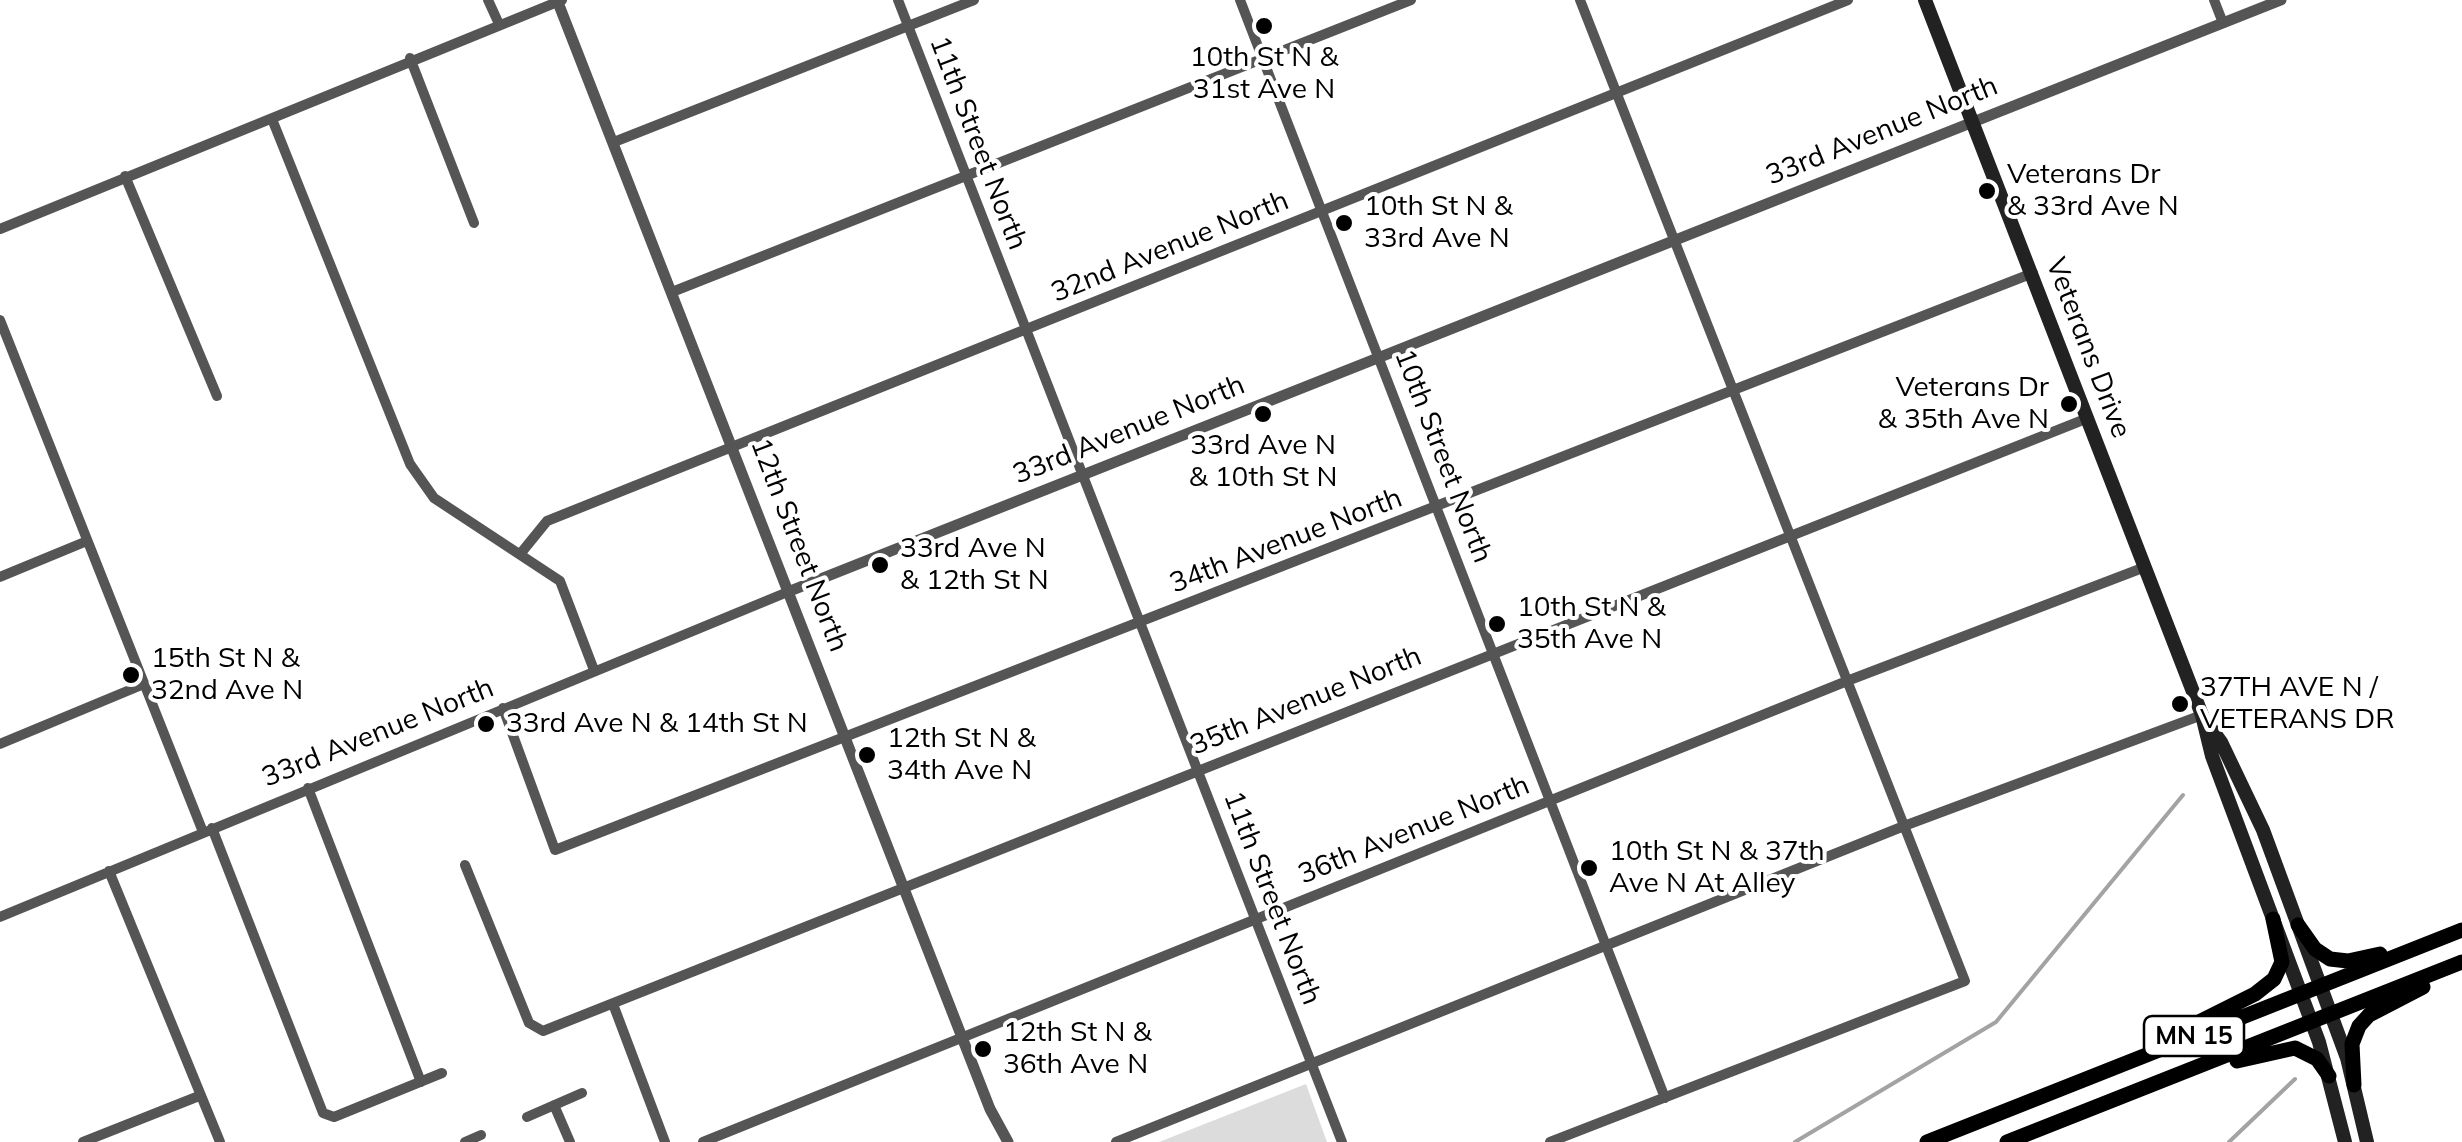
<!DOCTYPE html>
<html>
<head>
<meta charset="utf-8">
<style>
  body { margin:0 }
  canvas { display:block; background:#fff }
</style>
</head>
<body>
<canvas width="2462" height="1142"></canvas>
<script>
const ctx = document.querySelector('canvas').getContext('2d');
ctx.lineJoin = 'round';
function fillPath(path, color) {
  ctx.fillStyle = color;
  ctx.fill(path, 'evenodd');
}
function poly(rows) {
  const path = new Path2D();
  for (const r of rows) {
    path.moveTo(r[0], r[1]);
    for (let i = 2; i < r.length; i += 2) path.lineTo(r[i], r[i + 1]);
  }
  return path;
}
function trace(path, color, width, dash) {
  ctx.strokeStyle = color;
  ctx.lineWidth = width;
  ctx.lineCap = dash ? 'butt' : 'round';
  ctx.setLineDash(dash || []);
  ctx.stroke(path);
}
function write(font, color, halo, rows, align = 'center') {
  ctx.font = font + ' Mulish,sans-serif';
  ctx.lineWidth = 8;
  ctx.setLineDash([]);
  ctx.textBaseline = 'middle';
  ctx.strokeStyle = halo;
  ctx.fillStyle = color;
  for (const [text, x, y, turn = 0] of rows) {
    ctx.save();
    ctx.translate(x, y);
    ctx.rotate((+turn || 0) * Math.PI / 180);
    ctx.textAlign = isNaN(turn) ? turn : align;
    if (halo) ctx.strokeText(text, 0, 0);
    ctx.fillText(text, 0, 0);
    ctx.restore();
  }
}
fillPath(poly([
  [1306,1084,1327,1142,1159,1142]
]), '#dcdcdc');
trace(poly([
  [1795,1142,1996,1022,2183,795],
  [2229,1142,2295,1079]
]), '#a3a3a3', 4);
trace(poly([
  [488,0,499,24],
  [898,0,1342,1142],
  [1240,0,1665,1098],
  [2214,0,2223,23],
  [410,58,474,223],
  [272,119,410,464,434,498,560,581,594,670],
  [614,142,974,0],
  [125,176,217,396],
  [0,229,562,0],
  [672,292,1411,0],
  [0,320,203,832],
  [521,553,547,521,1848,0],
  [0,577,87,541],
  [503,708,555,850,2033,273],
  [0,744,144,684],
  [308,788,421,1082],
  [212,828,323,1113,334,1117,442,1073],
  [465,865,529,1023,543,1031,2088,418],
  [109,871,220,1142],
  [0,917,790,591],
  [613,1004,665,1142],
  [554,1105,570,1142],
  [527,1117,582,1093],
  [83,1142,199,1096],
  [465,1142,481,1135],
  [703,1142,1847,681,2145,567],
  [1116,1142,1904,826,2202,715],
  [1550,1142,1965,981,1580,0]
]), '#555', 10);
trace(poly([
  [557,0,990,1109,1008,1142],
  [790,591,2281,0]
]), '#555', 11);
trace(poly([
  [1925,0,2202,715,2212,756,2319,1042,2345,1142],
  [2205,720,2221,742,2263,830,2347,1058,2367,1142]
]), '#222', 14);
trace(poly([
  [2298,925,2315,949,2330,959,2348,961,2380,954],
  [2171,1036,2255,994,2274,979,2282,962,2273,919],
  [2237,1061,2295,1048,2317,1059,2329,1076],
  [2354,1085,2352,1044,2359,1026,2369,1015,2423,987],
  [1927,1142,2462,930],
  [2007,1142,2462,962]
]), '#000', 15);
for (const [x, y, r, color] of [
  [1264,26,10,"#000"],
  [1987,191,10,"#000"],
  [1344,223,10,"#000"],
  [2069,404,10,"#000"],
  [1263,414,10,"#000"],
  [880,565,10,"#000"],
  [1497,624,10,"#000"],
  [131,675,10,"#000"],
  [2180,704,10,"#000"],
  [486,724,10,"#000"],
  [867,755,10,"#000"],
  [1589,868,10,"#000"],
  [983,1049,10,"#000"]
]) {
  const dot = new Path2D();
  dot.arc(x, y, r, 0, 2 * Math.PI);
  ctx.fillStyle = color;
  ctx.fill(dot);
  trace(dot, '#fff', 4);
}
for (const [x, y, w] of [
  [2194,1036,100]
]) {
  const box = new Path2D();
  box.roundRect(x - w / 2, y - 20, w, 40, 8);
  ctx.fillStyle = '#fff';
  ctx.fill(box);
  trace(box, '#000', 2.5);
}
write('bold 25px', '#000', null, [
  ["MN 15",2194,1036]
]);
write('28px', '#000', '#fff', [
  ["10th St N &",1264,58,"center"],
  ["31st Ave N",1264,90,"center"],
  ["Veterans Dr",2007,175],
  ["& 33rd Ave N",2007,207],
  ["10th St N &",1364,207],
  ["33rd Ave N",1364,239],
  ["Veterans Dr",2049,388,"right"],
  ["& 35th Ave N",2049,420,"right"],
  ["33rd Ave N",1263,446,"center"],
  ["& 10th St N",1263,478,"center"],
  ["33rd Ave N",900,549],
  ["& 12th St N",900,581],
  ["10th St N &",1517,608],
  ["35th Ave N",1517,640],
  ["15th St N &",151,659],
  ["32nd Ave N",151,691],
  ["37TH AVE N /",2200,688],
  ["VETERANS DR",2200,720],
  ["33rd Ave N & 14th St N",506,724],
  ["12th St N &",887,739],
  ["34th Ave N",887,771],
  ["10th St N & 37th",1609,852],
  ["Ave N At Alley",1609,884],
  ["12th St N &",1003,1033],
  ["36th Ave N",1003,1065]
], 'left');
write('28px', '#000', '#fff', [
  ["33rd Avenue North",1882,131,-22],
  ["11th Street North",978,143,69],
  ["32nd Avenue North",1170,247,-22],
  ["Veterans Drive",2088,348,69],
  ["33rd Avenue North",1129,430,-22],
  ["10th Street North",1443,456,69],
  ["34th Avenue North",1286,541,-21],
  ["12th Street North",799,545,69],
  ["35th Avenue North",1306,701,-22],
  ["33rd Avenue North",378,733,-22],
  ["36th Avenue North",1414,830,-22],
  ["11th Street North",1272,898,69]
]);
</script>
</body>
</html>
